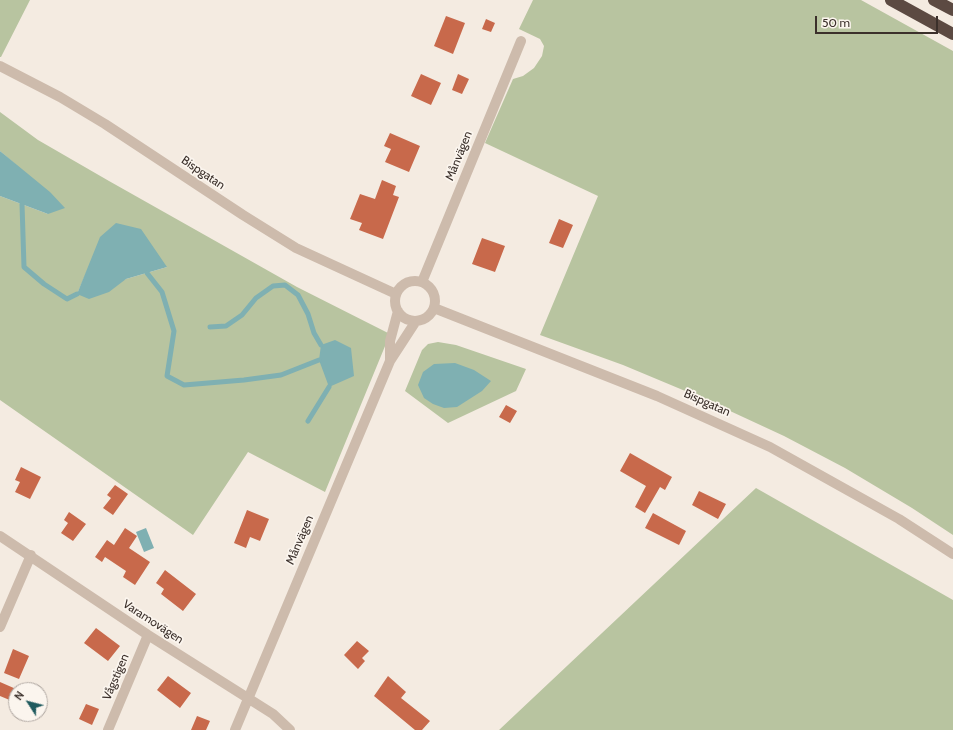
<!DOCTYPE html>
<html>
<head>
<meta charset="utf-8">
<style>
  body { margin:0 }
  #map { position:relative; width:953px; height:730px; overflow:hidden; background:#f4ebe1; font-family:Cabin,sans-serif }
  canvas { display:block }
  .north { position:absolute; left:8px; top:682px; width:40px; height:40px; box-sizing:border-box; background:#fbf5ee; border:1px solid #aea6a0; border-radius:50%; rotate:306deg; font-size:11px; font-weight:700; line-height:16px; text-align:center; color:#3b302b }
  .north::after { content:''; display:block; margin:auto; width:14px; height:18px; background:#1f5a5e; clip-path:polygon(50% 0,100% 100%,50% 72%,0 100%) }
  .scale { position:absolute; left:815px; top:16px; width:123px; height:18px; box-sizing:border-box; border:2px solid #3b302b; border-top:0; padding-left:5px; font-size:12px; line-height:14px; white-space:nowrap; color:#3b302b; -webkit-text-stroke:3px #fbf5ee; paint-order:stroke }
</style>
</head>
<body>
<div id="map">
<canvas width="953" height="730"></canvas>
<div class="north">N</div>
<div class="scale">50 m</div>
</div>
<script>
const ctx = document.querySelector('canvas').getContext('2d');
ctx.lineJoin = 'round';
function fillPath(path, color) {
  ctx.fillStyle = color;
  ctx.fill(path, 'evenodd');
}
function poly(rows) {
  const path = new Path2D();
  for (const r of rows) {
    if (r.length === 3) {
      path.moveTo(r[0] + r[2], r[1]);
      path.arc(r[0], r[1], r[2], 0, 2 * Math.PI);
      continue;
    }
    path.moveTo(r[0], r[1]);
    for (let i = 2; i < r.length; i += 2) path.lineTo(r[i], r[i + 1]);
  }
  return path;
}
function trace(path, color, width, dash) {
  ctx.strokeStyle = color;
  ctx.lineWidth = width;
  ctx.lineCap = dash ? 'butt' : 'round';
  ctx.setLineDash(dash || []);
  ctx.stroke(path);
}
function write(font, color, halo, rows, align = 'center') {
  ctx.font = font + ' Cabin,sans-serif';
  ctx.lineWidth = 3.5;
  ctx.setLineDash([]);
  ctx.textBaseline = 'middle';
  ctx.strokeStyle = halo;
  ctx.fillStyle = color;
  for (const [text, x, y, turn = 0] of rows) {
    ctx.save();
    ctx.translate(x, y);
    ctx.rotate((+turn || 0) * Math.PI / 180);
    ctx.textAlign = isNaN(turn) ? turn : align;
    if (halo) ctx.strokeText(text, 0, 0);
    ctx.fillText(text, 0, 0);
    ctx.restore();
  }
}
fillPath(poly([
  [0,0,30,0,1,57,0,57],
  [533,0,861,0,953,51,953,535,912,508,845,468,784,436,702,398,623,365,540,335,598,196,485,143,513,79,523,76,534,68,542,56,544,46,540,39,519,29],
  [0,112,38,140,109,181,297,287,390,334,325,492,248,452,193,535,0,400,0,196,48,214,15,164,0,151],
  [167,267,126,279,77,294,87,271],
  [438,342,456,345,526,369,516,391,448,423,405,391,422,350,428,344],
  [756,488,953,600,953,730,499,730]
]), '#b8c4a0');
fillPath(poly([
  [0,151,50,192,65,208,48,214,0,196],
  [116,223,141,229,167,267,126,279,109,292,89,299,77,294,100,237],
  [335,340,351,348,354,376,329,387,319,360,321,345],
  [455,363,474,370,491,381,482,391,457,407,444,408,433,404,424,398,418,385,423,372,434,364],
  [146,528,154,548,144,552,136,532]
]), '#7fb0b2');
trace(poly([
  [22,204,24,267,44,284,67,299,77,294],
  [147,273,162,292,174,331,167,376,184,385,244,380,281,375,319,360],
  [210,327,226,326,242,315,256,298,273,286,285,285,298,295,308,314,314,333,321,345],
  [308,421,329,387]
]), '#7fb0b2', 5);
fillPath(poly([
  [446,16,465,23,453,54,434,46],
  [486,19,495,23,491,32,482,29],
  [421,74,441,83,431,105,411,96],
  [458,74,469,79,462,94,452,90],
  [390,133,420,146,409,172,385,162,391,149,384,146],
  [382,180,396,186,393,195,399,197,383,239,359,230,362,223,350,219,360,194,375,199],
  [559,219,573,225,563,248,549,243],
  [482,238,505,246,495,272,472,264],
  [506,405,517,411,510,423,499,417],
  [630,453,672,477,665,490,660,487,645,513,635,507,646,486,620,471],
  [21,467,41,477,30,499,15,492,20,482,15,480],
  [115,485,128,494,113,515,103,508,111,498,107,495],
  [699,491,726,504,718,519,692,505],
  [247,510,269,519,260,541,250,537,246,548,234,543],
  [69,512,86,524,73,541,61,533,68,523,64,520],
  [653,513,686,531,679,545,645,528],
  [125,528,137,536,129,548,150,562,135,585,123,577,126,571,105,557,102,562,95,557,107,540,114,545],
  [165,570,196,594,183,611,161,594,164,589,156,583],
  [96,628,120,646,108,661,84,643],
  [357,641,369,651,362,658,365,661,358,669,344,655],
  [13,649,29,656,19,679,4,673],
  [168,676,191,693,180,708,157,690],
  [388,676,406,692,401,698,430,721,422,730,415,730,374,696],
  [0,682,16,689,12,701,0,696],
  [86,704,99,709,92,725,79,719],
  [197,716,210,721,206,730,191,730]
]), '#c8694b');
trace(poly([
  [0,66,60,97,105,124,243,215,296,248,396,294],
  [415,301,20],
  [422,282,521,41],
  [434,308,657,396,770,447,899,519,953,554],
  [390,361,390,341,398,311],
  [0,536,148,635,273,714,290,730],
  [0,627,31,555],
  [108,730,148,635],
  [235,730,390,361,416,321]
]), '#cdbbac', 10);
trace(poly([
  [891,0,953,34],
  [934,0,953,10]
]), '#5c4a42', 12);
write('12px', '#3b302b', '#fbf5ee', [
  ["Månvägen",459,156,-68],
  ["Bispgatan",203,173,34],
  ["Bispgatan",707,403,24],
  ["Månvägen",300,540,-67],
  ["Varamovägen",153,622,33],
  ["Vågstigen",116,677,-67]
]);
</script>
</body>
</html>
